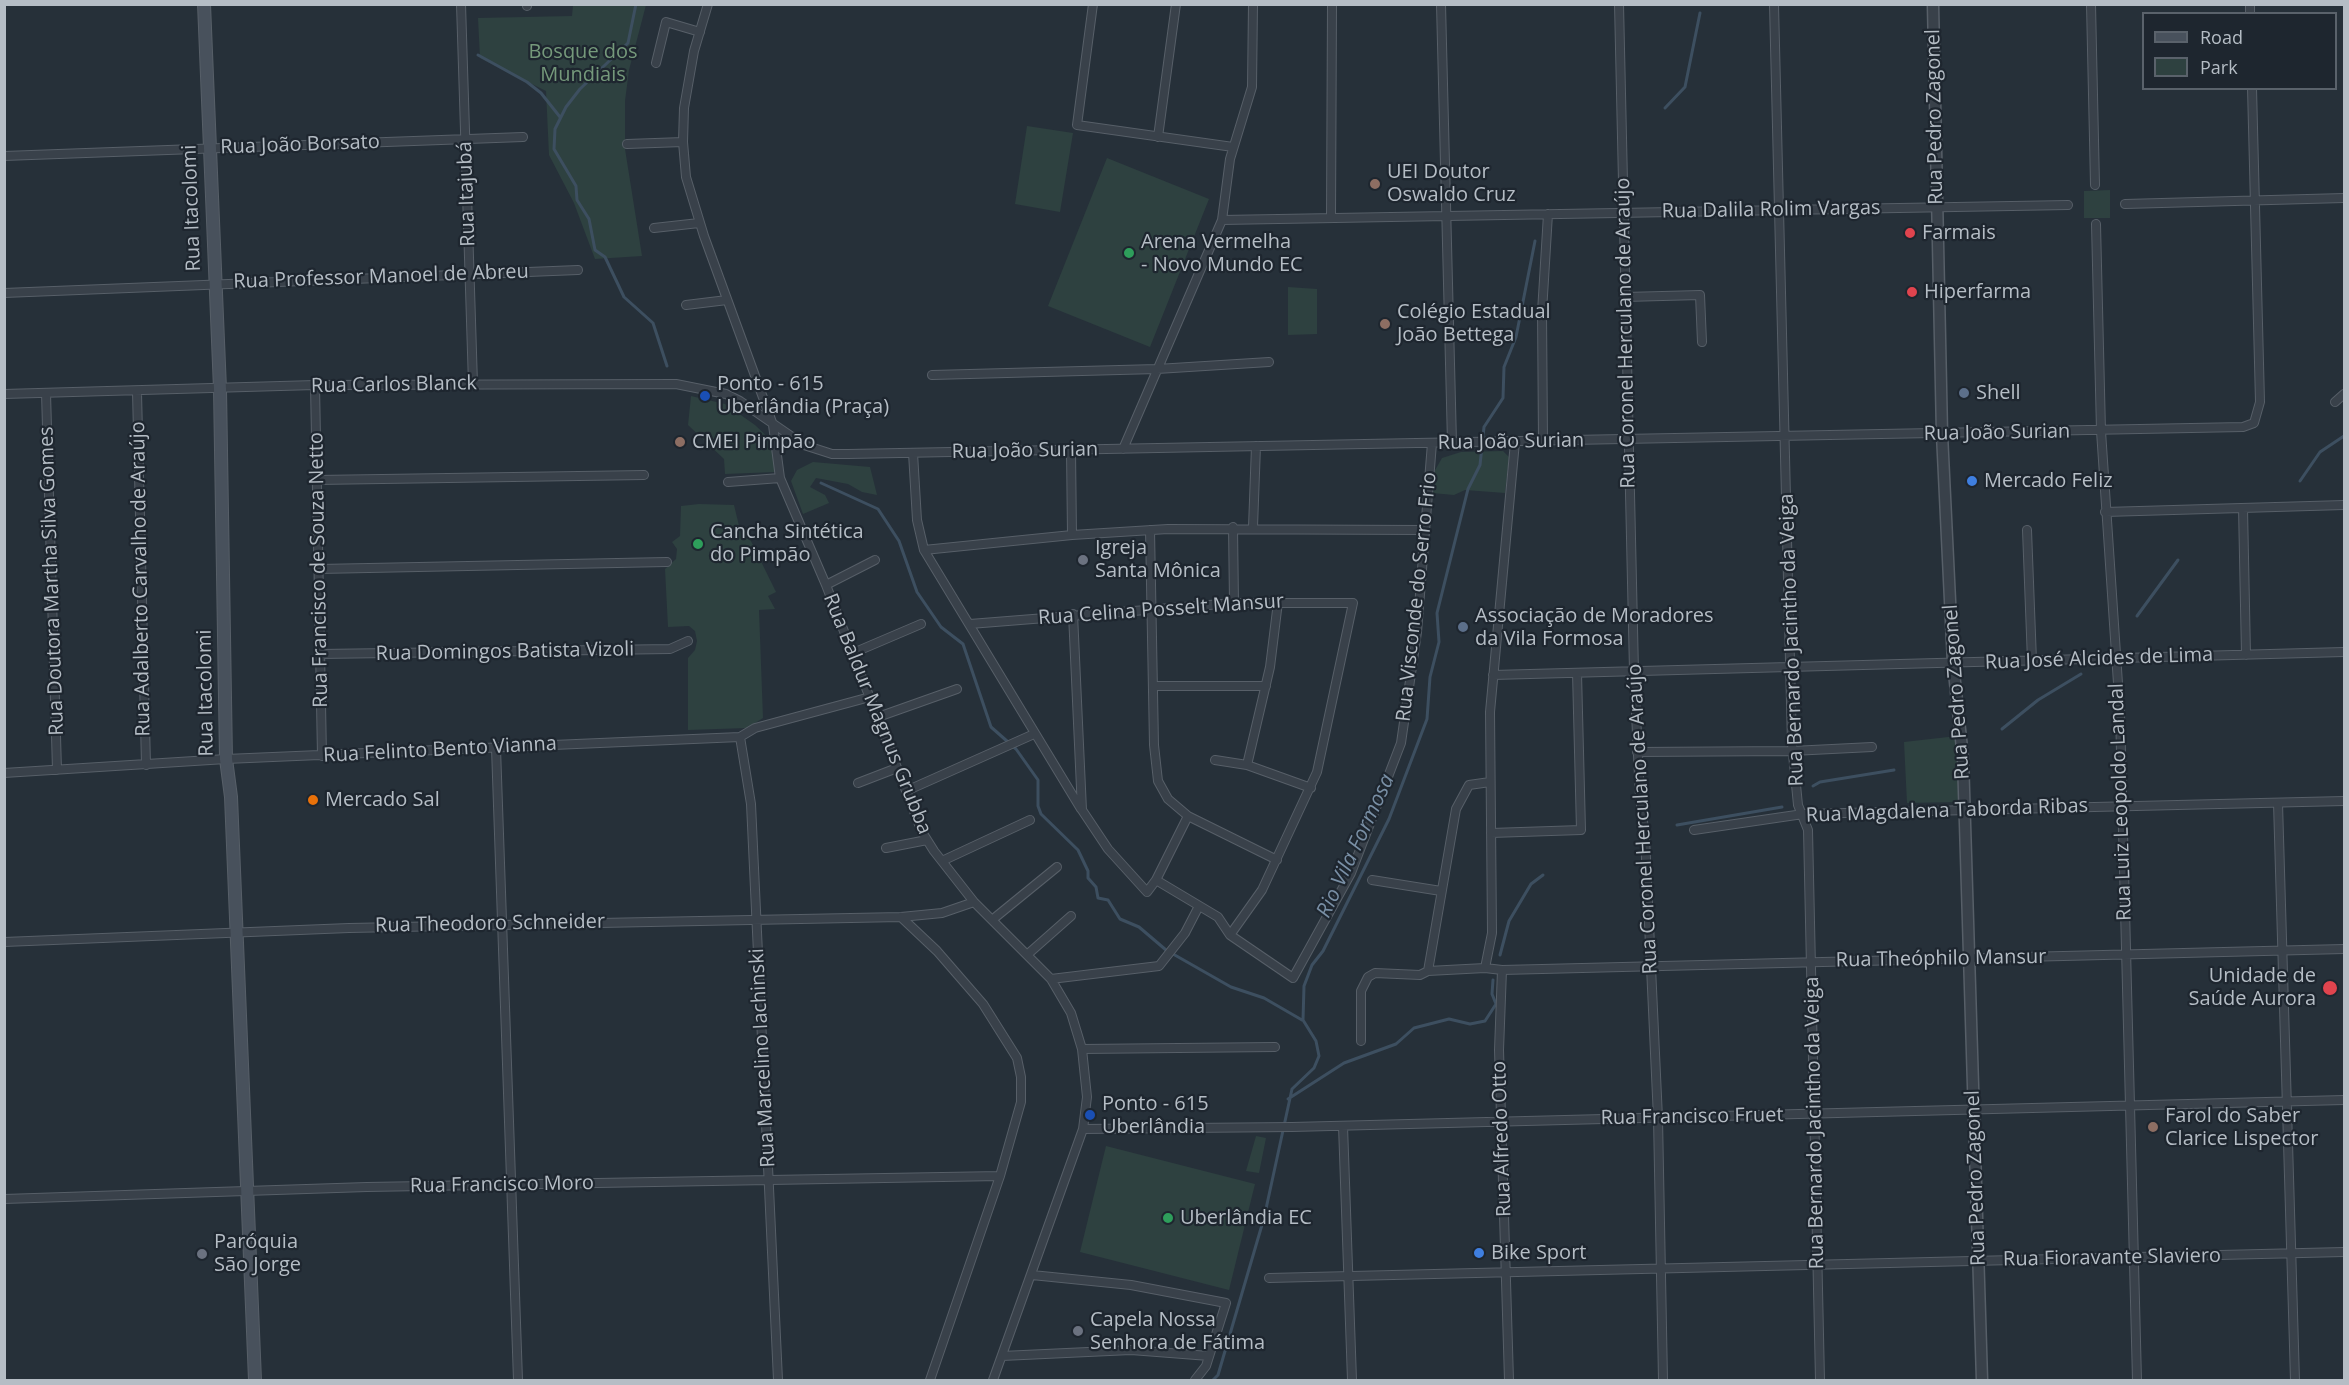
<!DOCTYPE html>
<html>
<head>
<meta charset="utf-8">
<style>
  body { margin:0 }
  #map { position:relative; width:2349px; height:1385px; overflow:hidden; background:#263039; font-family:"Open Sans",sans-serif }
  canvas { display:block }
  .frame { position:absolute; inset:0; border:6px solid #b5bdc5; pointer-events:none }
  .legend { position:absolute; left:2142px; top:12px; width:195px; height:78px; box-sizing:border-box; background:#1e262f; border:2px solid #5a626b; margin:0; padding:8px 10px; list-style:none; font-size:18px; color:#b5bdc5 }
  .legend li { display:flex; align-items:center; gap:12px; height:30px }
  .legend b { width:30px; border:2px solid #5a626b }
</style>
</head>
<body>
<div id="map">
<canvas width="2349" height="1385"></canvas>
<div class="frame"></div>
<ul class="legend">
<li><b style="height:8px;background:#48515c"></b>Road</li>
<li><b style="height:16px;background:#2e4140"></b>Park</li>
</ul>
</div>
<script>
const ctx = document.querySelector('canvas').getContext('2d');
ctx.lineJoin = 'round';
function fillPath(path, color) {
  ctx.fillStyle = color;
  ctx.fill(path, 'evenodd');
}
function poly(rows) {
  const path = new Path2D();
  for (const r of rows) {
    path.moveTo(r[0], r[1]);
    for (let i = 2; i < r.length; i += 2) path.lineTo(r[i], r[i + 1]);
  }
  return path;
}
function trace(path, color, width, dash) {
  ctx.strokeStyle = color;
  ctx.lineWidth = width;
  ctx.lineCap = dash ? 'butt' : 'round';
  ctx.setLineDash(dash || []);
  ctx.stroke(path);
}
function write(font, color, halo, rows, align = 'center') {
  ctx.font = font + ' "Open Sans",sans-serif';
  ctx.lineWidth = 4.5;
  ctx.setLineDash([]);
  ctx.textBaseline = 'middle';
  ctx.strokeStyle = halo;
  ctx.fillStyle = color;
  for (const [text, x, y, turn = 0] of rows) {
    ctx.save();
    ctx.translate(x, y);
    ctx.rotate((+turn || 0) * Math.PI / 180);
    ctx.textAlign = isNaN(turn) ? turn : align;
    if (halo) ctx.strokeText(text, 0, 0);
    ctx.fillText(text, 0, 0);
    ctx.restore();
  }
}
fillPath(poly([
  [573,5,646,5,629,70,625,101,625,149,642,256,595,259,574,203,549,155,546,91,480,58,478,18,572,16],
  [1027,126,1073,133,1060,212,1015,204],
  [1107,158,1209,199,1150,347,1048,306],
  [2110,190,2110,218,2084,218,2084,191],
  [1288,287,1317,289,1317,334,1288,335],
  [691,396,725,404,755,425,773,442,776,472,725,474,724,459,688,425],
  [1503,451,1509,457,1505,493,1465,490,1454,495,1432,493,1434,472,1442,458,1461,452],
  [813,462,870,467,877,495,862,492,848,484,816,478,810,487,825,495,829,503,803,514,791,481,797,470],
  [699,504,734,505,741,534,747,533,776,592,768,596,775,609,759,610,763,718,747,728,688,730,688,658,695,650,697,641,695,631,689,626,668,627,665,569,676,559,677,549,672,542,680,536,681,506],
  [1957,736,1959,802,1907,803,1904,742],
  [1256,1136,1266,1138,1259,1173,1246,1171],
  [1106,1146,1255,1184,1229,1290,1080,1252]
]), '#2e4140');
trace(poly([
  [636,4,628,43,580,89,566,107,555,129,554,149,576,186,577,200,589,219,595,250,605,257,624,297,653,323,667,366],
  [478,55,527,82,541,93,560,117],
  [1665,108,1685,87,1700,13],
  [2300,481,2320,452,2344,436],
  [821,483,878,509,899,541,917,592,941,627,963,644,991,727,1016,749,1038,780,1038,806,1041,814,1078,850,1088,871,1088,878,1096,887,1098,898,1108,900,1120,919,1139,927,1166,950,1231,987,1264,998,1302,1020],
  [2137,616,2178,560],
  [2002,729,2038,700,2081,674],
  [1813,786,1820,782,1894,770],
  [1677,825,1782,807],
  [1500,955,1509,921,1531,884,1543,875],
  [1288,1099,1344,1063,1396,1044,1414,1028,1449,1019,1470,1024,1485,1021,1496,1004,1492,994,1493,980],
  [1213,1380,1218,1375,1264,1218,1292,1089,1314,1068,1319,1056,1316,1041,1303,1020,1304,986,1312,965,1323,951,1389,819,1427,719,1430,677,1439,642,1437,613,1468,489,1480,465,1484,427,1503,398,1504,367,1516,337,1535,241]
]), '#3d4f60', 3);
const minor = poly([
  [461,4,473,384],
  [527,4,527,6],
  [708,4,694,51,684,108,683,142,686,177,704,236,773,425,780,478,826,585,922,832,934,851,974,902,1051,979,1071,1013,1082,1049,1087,1097,1083,1129,993,1380],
  [1093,4,1077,125,1233,147],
  [1441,4,1452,443],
  [1619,4,1634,671,1640,797,1645,837,1658,1118,1663,1380],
  [1774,4,1792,744,1798,805,1808,830,1820,1380],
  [2091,4,2095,185],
  [2250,4,2250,14],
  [656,63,666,22,700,32],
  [1158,137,1176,4],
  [627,144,683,142],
  [4,156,523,137],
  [2125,204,2344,198],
  [1331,218,1332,4],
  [1222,220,2068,205],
  [2096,224,2101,431,2120,713,2137,1380],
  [654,228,699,223],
  [4,293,578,270],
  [1625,297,1700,295,1702,342],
  [686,305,727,300],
  [932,375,1157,369,1269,362],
  [315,385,322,756],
  [137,392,146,765],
  [46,393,57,770],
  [4,394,315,385,676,384,726,394,740,401,804,445,832,454,848,454,2243,427,2254,423,2260,402,2252,88],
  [2335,402,2344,394],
  [1543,441,1542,312,1548,214],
  [1123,449,1222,220,1230,159,1252,87,1253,4],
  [1071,450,1072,535],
  [913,453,917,520,924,550,1081,809],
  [317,480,644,475],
  [728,482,780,478],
  [2243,508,2246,655],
  [2105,512,2344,505],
  [1233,527,1234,603],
  [1253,527,1256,446],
  [1150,530,1154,745,1158,781,1168,799,1188,816,1277,860],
  [2027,530,2032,661],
  [924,550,1072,535,1168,529,1425,530],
  [319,569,667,562],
  [826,585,875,560],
  [1073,614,1082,810,1108,849,1147,892,1156,880,1218,917,1230,935,1293,978,1351,873,1401,743,1417,632,1432,443],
  [970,624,1234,603,1353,603,1317,772,1262,890,1230,935],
  [853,653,921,624],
  [320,654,670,649,688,641],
  [1493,675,2344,652],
  [1153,686,1266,686],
  [878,717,957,689],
  [740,737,751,804,778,1380],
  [496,748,518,1380],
  [1637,752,1792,751,1872,747],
  [1215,760,1247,765,1311,788],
  [1247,765,1270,667,1278,602],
  [4,773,226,759,740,737,755,728,870,697],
  [858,783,897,768],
  [906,791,1034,734],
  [2278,803,2295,1380],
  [1694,830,1803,814,2344,801],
  [1491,833,1581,830,1577,673],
  [886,848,927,840],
  [942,861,1030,820],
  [1156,880,1188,816],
  [1372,880,1441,891],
  [901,917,937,951,983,1004,1017,1058,1021,1077,1021,1102,1000,1176,930,1380],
  [992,920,1057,867],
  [4,942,349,928,901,917,942,913,974,902],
  [1028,954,1071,916],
  [1485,968,1492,933,1490,712,1515,442],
  [1502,970,1499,1050,1509,1380],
  [1428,971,1456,809,1469,785,1490,782],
  [1051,979,1159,966,1185,933,1199,906],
  [1361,1041,1361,991,1368,977,1375,973,1420,975,1428,971,1485,968,1502,970,2344,949],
  [1082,1049,1275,1047],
  [1343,1126,1352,1380],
  [1083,1129,1292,1127,2344,1100],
  [4,1199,367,1187,1000,1176],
  [1032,1275,1131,1285,1226,1303,1206,1366,1195,1380],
  [1269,1278,2344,1252],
  [1002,1356,1131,1350,1209,1356]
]);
const tertiary = poly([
  [1933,4,1942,434,1953,663,1963,758,1982,1380]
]);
const secondary = poly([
  [204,4,220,389,226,759,231,797,255,1380]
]);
trace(minor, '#575f68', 10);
trace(tertiary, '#575f68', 13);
trace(secondary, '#575f68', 14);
trace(minor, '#39414a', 8);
trace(tertiary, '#39414a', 10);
trace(secondary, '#48515c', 12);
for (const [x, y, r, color] of [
  [1375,184,6,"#8d6e63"],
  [1910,233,6,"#e0444e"],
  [1129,253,6,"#2e9e5b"],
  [1912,292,6,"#e0444e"],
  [1385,324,6,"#8d6e63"],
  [1964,393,6,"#5c6f8a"],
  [705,396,6,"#1a4fb4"],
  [680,442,6,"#8d6e63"],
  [1972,481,6,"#3f7fe0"],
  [698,544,6,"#2e9e5b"],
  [1083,560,6,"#6b7280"],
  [1463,627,6,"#5c6f8a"],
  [313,800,6,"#e8710a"],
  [2330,988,8,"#e0444e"],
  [1090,1115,6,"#1a4fb4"],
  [2153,1127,6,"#8d6e63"],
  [1168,1218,6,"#2e9e5b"],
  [1479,1253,6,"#3f7fe0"],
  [202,1254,6,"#6b7280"],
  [1078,1331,6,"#6b7280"]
]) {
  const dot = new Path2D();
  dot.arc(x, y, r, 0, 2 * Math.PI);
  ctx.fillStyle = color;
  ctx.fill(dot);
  trace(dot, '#1e262f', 2);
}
write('20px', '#75997b', '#1e262f', [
  ["Bosque dos",583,52],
  ["Mundiais",583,75]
]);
write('20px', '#b5bdc5', '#1e262f', [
  ["Rua Pedro Zagonel",1935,117,-91],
  ["Rua João Borsato",300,145,-2],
  ["Rua Itajubá",467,194,-92],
  ["Rua Itacolomi",192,208,-92],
  ["Rua Dalila Rolim Vargas",1771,210,-1],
  ["Rua Professor Manoel de Abreu",381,277,-2],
  ["Rua Coronel Herculano de Araújo",1626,333,-91],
  ["Rua Carlos Blanck",394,385,-1],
  ["Rua João Surian",1997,433,-1],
  ["Rua João Surian",1511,442,-1],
  ["Rua João Surian",1025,451,-1],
  ["Rua Francisco de Souza Netto",319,570,-91],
  ["Rua Adalberto Carvalho de Araújo",141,579,-91],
  ["Rua Doutora Martha Silva Gomes",52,581,-92],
  ["Rua Visconde do Serro Frio",1417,597,-84],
  ["Rua Celina Posselt Mansur",1161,610,-4],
  ["Rua Bernardo Jacintho da Veiga",1792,640,-92],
  ["Rua Domingos Batista Vizoli",505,652,-1],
  ["Rua José Alcides de Lima",2099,659,-2],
  ["Rua Pedro Zagonel",1957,692,-94],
  ["Rua Itacolomi",206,693,-91],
  ["Rua Baldur Magnus Grubba",877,714,68],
  ["Rua Felinto Bento Vianna",440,750,-3],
  ["Rua Luiz Leopoldo Landal",2121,802,-92],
  ["Rua Magdalena Taborda Ribas",1947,811,-2],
  ["Rua Coronel Herculano de Araújo",1643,819,-93],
  ["Rua Theodoro Schneider",490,924,-1],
  ["Rua Theóphilo Mansur",1941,959,-1],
  ["Rua Marcelino Iachinski",763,1058,-93],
  ["Rua Francisco Fruet",1692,1117,-1],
  ["Rua Bernardo Jacintho da Veiga",1815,1123,-91],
  ["Rua Alfredo Otto",1502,1139,-92],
  ["Rua Pedro Zagonel",1976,1178,-92],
  ["Rua Francisco Moro",502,1185,-1],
  ["Rua Fioravante Slaviero",2112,1258,-1]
]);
write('20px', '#b5bdc5', '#1e262f', [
  ["UEI Doutor",1387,172],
  ["Oswaldo Cruz",1387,195],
  ["Farmais",1922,233],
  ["Arena Vermelha",1141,242],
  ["- Novo Mundo EC",1141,265],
  ["Hiperfarma",1924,292],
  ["Colégio Estadual",1397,312],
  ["João Bettega",1397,335],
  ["Ponto - 615",717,384],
  ["Uberlândia (Praça)",717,407],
  ["Shell",1976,393],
  ["CMEI Pimpão",692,442],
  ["Mercado Feliz",1984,481],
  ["Cancha Sintética",710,532],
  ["do Pimpão",710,555],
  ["Igreja",1095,548],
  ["Santa Mônica",1095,571],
  ["Associação de Moradores",1475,616],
  ["da Vila Formosa",1475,639],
  ["Mercado Sal",325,800],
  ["Unidade de",2316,976,"right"],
  ["Saúde Aurora",2316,999,"right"],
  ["Ponto - 615",1102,1104],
  ["Uberlândia",1102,1127],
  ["Farol do Saber",2165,1116],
  ["Clarice Lispector",2165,1139],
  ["Uberlândia EC",1180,1218],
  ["Paróquia",214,1242],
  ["São Jorge",214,1265],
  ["Bike Sport",1491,1253],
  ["Capela Nossa",1090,1320],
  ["Senhora de Fátima",1090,1343]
], 'left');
write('italic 21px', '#798fa5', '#1e262f', [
  ["Rio Vila Formosa",1356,846,-65]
]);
</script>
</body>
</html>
